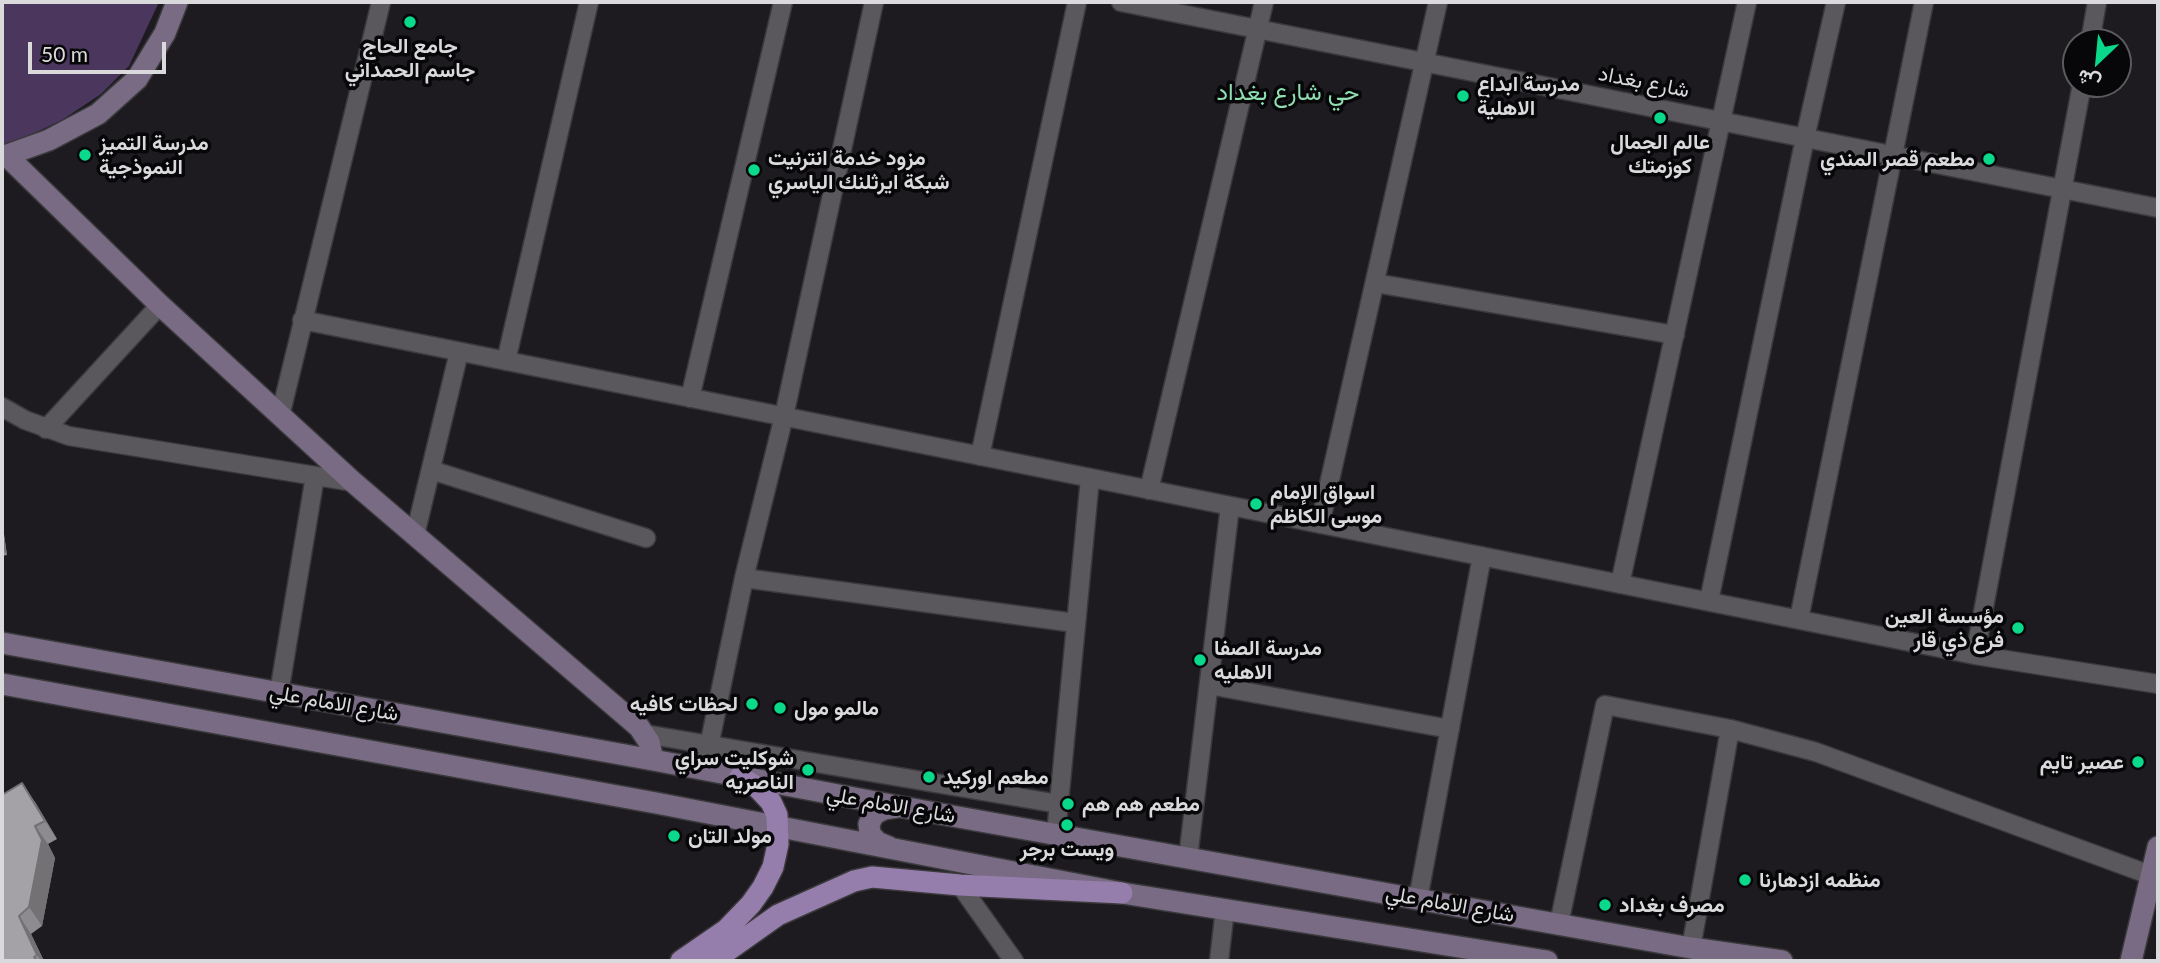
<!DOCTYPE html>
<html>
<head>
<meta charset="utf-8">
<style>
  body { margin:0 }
  #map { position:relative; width:2160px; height:963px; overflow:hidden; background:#1d1b1f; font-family:Lato,Vazirmatn,sans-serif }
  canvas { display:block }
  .frame { position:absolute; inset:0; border:4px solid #dad9dc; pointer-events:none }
  .north { position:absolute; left:2062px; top:28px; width:70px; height:70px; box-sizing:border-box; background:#070608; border:2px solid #5b5a5d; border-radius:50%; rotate:206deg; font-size:19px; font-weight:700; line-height:28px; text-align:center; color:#dad9dc }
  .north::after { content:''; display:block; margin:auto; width:24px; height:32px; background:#0ad98b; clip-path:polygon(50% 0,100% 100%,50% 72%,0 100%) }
  .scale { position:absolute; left:28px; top:42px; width:138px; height:32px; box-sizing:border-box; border:4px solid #dad9dc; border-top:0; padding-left:9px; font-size:21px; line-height:24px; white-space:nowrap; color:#dad9dc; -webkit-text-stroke:5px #070608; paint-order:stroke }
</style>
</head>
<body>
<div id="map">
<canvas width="2160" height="963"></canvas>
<div class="frame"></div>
<div class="north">ش</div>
<div class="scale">50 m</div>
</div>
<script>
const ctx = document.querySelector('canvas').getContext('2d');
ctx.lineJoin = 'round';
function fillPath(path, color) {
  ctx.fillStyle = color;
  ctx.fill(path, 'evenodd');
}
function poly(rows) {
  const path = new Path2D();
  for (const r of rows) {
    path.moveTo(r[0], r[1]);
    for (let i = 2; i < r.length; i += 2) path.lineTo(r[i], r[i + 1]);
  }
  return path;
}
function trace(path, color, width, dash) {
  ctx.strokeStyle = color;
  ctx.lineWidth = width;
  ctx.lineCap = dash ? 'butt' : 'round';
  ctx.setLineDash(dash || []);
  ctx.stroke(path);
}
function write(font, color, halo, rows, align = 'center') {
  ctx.font = font + ' Lato,Vazirmatn,sans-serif';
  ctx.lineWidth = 7;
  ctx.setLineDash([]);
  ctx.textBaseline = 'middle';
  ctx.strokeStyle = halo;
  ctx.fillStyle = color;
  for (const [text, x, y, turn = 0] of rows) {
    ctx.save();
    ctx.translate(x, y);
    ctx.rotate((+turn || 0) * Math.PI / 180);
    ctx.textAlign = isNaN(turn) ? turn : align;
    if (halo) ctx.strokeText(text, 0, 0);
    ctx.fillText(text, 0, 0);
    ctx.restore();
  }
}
fillPath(poly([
  [2,2,159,2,129,66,101,94,62,120,11,144,2,145]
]), '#4b365d');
const street = poly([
  [1121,2,2158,208],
  [2090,42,2097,2],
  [1375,283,1675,335],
  [302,320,1975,655,2158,684],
  [506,361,589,2],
  [690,398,783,2],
  [2,407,25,420,69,436,353,482],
  [280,416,381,2],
  [46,429,160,305],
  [980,456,1077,2],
  [431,470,646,538],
  [1149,490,1264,2],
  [1320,524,1438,2],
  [415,535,459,352],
  [744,578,1075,623],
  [1620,584,1747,2],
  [1709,601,1805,138,1836,2],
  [1799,619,1924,2],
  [1975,655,2082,84],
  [1209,685,1450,729],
  [279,693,315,476],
  [645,734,1059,804],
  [704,770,744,578,784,416,874,2],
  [1056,834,1090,478],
  [1188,858,1230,506],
  [960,885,1014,961],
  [1418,899,1482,556],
  [1559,924,1605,705,1730,729,1816,752,2153,876],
  [1691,948,1730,729],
  [1219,961,1225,909]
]);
const secondary = poly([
  [7,156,160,305,353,482,639,727,649,742,653,760],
  [2,157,49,140,98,114,137,79,165,33,177,2],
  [2,643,653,760,902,807,1691,948,1782,961],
  [2,684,656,803,1122,893,1547,961],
  [889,847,877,842,870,834,869,824,874,814,884,809,897,807],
  [2131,961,2158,847]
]);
const primary = poly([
  [681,961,726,930,751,904,763,887,773,867,778,844,777,815,771,802,758,788,740,777],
  [713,961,778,915,854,881,872,877,960,885,1122,893]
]);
trace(street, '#3a393c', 21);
trace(secondary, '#3a393c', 24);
trace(primary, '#3a393c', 24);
trace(street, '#5b585d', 18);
trace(secondary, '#796b84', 21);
trace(primary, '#967eac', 21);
fillPath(poly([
  [2,526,3,528,7,555,2,556],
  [35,802,57,839,48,844,55,858,42,926,31,934,44,961,2,961]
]), '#8e8b90');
fillPath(poly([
  [2,526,3,528,7,555,2,548],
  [22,783,35,802,57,839,45,821],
  [35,826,48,844,55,858,42,926,29,907],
  [19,916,31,934,44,961,41,961,37,955]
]), '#747175');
const building = poly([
  [22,783,45,821,35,826,42,840,29,907,19,916,37,955,34,957,37,961,2,961,2,795,22,783]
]);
fillPath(building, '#a5a2a7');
trace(building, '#747175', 2);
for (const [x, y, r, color] of [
  [410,22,7,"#0ad98b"],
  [1463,96,7,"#0ad98b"],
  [1660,118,7,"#0ad98b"],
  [85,155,7,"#0ad98b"],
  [1989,159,7,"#0ad98b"],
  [754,170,7,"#0ad98b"],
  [1256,504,7,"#0ad98b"],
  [2018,628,7,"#0ad98b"],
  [1200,660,7,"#0ad98b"],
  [752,704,7,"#0ad98b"],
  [780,708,7,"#0ad98b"],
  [2138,762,7,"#0ad98b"],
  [808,770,7,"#0ad98b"],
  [929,777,7,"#0ad98b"],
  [1068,804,7,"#0ad98b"],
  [1067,825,7,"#0ad98b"],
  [674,836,7,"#0ad98b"],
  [1745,880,7,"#0ad98b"],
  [1605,905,7,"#0ad98b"]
]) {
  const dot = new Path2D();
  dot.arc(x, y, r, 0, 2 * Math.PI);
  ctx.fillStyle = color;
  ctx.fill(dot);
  trace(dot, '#070608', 2.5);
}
write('bold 21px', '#dad9dc', '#070608', [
  ["جامع الحاج",410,46,"center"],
  ["جاسم الحمداني",410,70,"center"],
  ["مدرسة ابداع",1477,84],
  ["الاهلية",1477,108],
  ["عالم الجمال",1660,142,"center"],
  ["كوزمتك",1660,166,"center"],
  ["مدرسة التميز",99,143],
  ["النموذجية",99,167],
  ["مزود خدمة انترنيت",768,158],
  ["شبكة ايرثلنك الياسري",768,182],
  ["مطعم قصر المندي",1975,159,"right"],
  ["اسواق الإمام",1270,492],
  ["موسى الكاظم",1270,516],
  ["مؤسسة العين",2004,616,"right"],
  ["فرع ذي قار",2004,640,"right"],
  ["مدرسة الصفا",1214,648],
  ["الاهليه",1214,672],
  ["لحظات كافيه",738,704,"right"],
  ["مالمو مول",794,708],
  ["شوكليت سراي",794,758,"right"],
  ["الناصريه",794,782,"right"],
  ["عصير تايم",2124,762,"right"],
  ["مطعم اوركيد",943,777],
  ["مطعم هم هم",1082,804],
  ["مولد التان",688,836],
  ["ويست برجر",1067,849,"center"],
  ["منظمه ازدهارنا",1759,880],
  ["مصرف بغداد",1619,905]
], 'left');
write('21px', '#dad9dc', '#070608', [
  ["شارع بغداد",1644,82,11],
  ["شارع الامام علي",334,703,10],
  ["شارع الامام علي",891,805,10],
  ["شارع الامام علي",1450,904,10]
]);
write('24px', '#90deb2', '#070608', [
  ["حي شارع بغداد",1288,92]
]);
</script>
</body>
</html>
